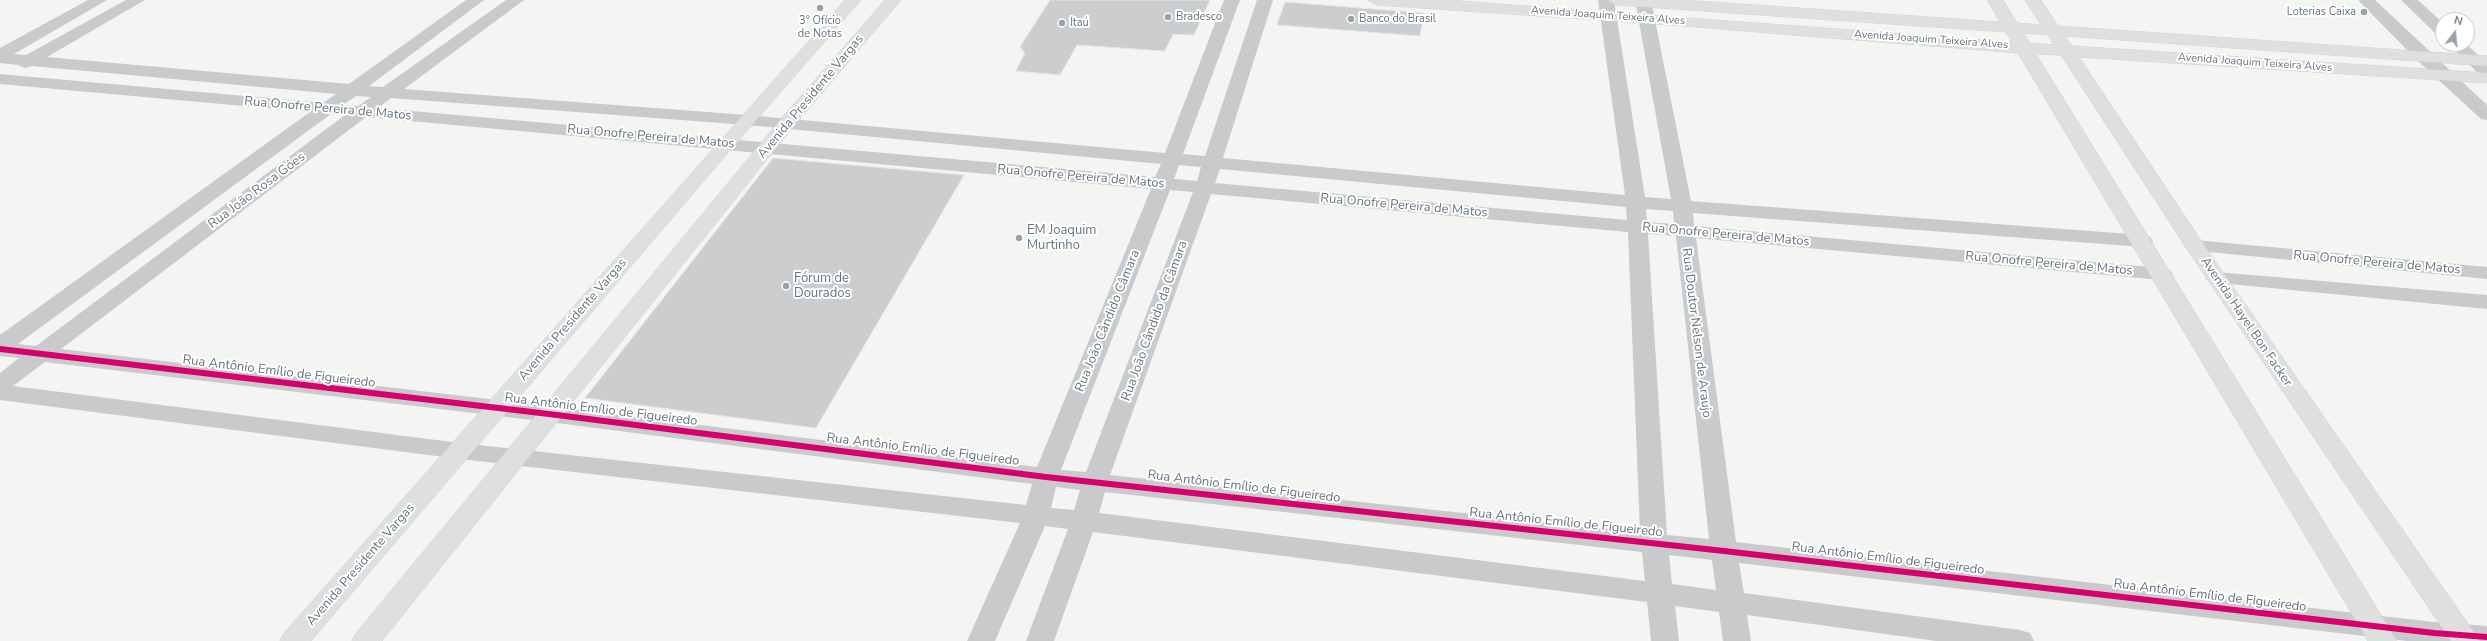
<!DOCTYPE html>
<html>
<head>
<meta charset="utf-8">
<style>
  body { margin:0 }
  #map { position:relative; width:2487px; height:641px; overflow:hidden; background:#f4f4f3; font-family:"Nunito Sans",sans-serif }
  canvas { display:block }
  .north { position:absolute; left:2435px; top:12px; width:40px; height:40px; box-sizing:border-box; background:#fff; border:1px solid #c2c8cd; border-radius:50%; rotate:16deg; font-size:11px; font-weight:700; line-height:16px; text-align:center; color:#667681 }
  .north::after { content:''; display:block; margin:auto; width:14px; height:18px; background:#98a2a9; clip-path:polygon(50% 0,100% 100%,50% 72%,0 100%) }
</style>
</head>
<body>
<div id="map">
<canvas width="2487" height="641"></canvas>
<div class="north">N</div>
</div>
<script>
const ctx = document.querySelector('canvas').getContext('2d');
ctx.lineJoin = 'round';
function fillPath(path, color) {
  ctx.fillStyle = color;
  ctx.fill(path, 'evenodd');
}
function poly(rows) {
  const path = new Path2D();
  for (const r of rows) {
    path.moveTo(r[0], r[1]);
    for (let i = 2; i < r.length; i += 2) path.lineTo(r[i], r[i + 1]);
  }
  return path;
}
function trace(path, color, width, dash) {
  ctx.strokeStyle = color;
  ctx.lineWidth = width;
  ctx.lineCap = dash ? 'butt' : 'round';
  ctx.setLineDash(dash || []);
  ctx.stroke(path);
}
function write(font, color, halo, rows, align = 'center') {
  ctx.font = font + ' "Nunito Sans",sans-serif';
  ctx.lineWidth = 4;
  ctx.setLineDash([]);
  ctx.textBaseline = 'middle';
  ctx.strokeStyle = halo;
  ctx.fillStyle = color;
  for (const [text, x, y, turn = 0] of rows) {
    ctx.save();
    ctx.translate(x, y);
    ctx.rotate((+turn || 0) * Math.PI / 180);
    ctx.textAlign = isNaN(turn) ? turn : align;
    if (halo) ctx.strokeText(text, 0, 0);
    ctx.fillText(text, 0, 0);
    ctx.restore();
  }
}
const building = poly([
  [1050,0,1210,0,1194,35,1173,34,1165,51,1077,45,1060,75,1016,71,1025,53,1020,47,1050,0],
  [1285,2,1424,13,1420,36,1277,25,1285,2],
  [773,158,964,175,816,428,585,398,773,158]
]);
fillPath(building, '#cbcdce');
trace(building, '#e4e4e3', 1);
const secondary = poly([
  [845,0,861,0,732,148,311,641,280,641,284,633,845,0],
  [885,0,901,0,792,128,382,641,352,641,356,633,780,120,885,0],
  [1368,0,1446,0,2012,42,2006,32,1616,5,1608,0,1683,0,2000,22,1987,0,2003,0,2017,23,2041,25,2025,0,2041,0,2058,26,2487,56,2487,66,2065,36,2072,46,2487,73,2487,83,2079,57,2204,245,2480,641,2451,641,2185,246,2061,55,2036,54,2397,641,2368,641,2018,53,1645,23,1376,5,1368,0],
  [2023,33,2048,35,2054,45,2030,43,2023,33]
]);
trace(secondary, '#d0d1d1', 1);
fillPath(poly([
  [88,0,107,0,14,54,26,55,126,0,145,0,47,57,349,84,466,0,484,0,369,86,383,87,506,0,524,0,404,89,747,115,1165,153,1224,0,1240,0,1183,154,1205,156,1257,0,1273,0,1223,158,1625,195,1598,0,1614,0,1645,197,1671,199,1635,0,1651,0,1691,201,2143,235,2150,237,2153,241,2150,245,2143,247,1693,213,1694,226,2162,268,2169,270,2173,274,2169,278,2162,280,1696,238,1736,542,2434,622,2487,626,2487,641,2407,641,1739,563,1744,593,2020,630,2030,633,2034,641,1936,641,1747,615,1751,641,1723,641,1719,612,1675,606,1679,641,1651,641,1647,602,1093,532,1054,641,1026,641,1068,529,1045,526,995,641,967,641,1020,523,460,459,0,400,0,373,19,358,0,356,0,335,310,112,0,84,0,74,323,103,336,94,32,66,25,68,18,65,0,63,0,48,88,0],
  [356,96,371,97,358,106,343,105,356,96],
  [391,98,747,125,1161,164,1155,177,378,108,391,98],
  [331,114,345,115,36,346,18,344,331,114],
  [366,117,1151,189,1037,467,549,406,61,349,366,117],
  [1179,165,1201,167,1197,181,1174,179,1179,165],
  [1220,169,1626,207,1627,220,1215,183,1220,169],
  [1170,190,1193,192,1086,472,1061,470,1170,190],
  [1211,194,1628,232,1640,532,1110,475,1211,194],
  [1646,209,1673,211,1674,224,1647,222,1646,209],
  [1648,234,1676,236,1709,539,1667,535,1648,234],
  [45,362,549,422,1032,484,1026,505,460,443,13,386,45,362],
  [1056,487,1080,490,1074,510,1051,508,1056,487],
  [1105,492,1642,552,1645,581,1099,513,1105,492],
  [1669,555,1712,560,1716,590,1672,584,1669,555],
  [2358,0,2375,0,2487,105,2487,120,2481,119,2417,60,2358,0],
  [2401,0,2418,0,2443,23,2443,37,2437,35,2401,0],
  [2448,44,2466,44,2487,63,2487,77,2481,76,2448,44],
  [2195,240,2487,267,2487,279,2188,250,2185,246,2188,242,2195,240],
  [2216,272,2487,295,2487,309,2209,282,2205,278,2209,274,2216,272]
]), '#c9cacb');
fillPath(secondary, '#dedfdf');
trace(poly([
  [0,349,549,414,1046,477,1724,551,2434,633,2487,637]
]), '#d6006c', 6);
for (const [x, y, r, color] of [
  [820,8,4,"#98a2a9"],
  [2364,12,4,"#98a2a9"],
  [1168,17,4,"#98a2a9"],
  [1351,19,4,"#98a2a9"],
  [1062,23,4,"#98a2a9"],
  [1019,238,4,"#98a2a9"],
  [786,286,4,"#98a2a9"]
]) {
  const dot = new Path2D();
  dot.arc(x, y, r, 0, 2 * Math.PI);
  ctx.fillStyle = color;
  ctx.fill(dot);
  trace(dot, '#fff', 1.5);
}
write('11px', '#667681', '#fff', [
  ["Loterias Caixa",2356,12,"right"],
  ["Bradesco",1176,17],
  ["Banco do Brasil",1359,19],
  ["3° Ofício",820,21,"center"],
  ["de Notas",820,34,"center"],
  ["Itaú",1070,23]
], 'left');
write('11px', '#667681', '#fff', [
  ["Avenida Joaquim Teixeira Alves",1608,16,4],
  ["Avenida Joaquim Teixeira Alves",1931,40,4],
  ["Avenida Joaquim Teixeira Alves",2255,63,4]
]);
write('13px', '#667681', '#fff', [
  ["Avenida Presidente Vargas",811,97,-50],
  ["Rua Onofre Pereira de Matos",328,109,5],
  ["Rua Onofre Pereira de Matos",651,137,5],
  ["Rua Onofre Pereira de Matos",1081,177,5],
  ["Rua João Rosa Góes",257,191,-37],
  ["Rua Onofre Pereira de Matos",1404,206,5],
  ["Rua Onofre Pereira de Matos",1726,235,5],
  ["Rua Onofre Pereira de Matos",2377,263,5],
  ["Rua Onofre Pereira de Matos",2049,264,5],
  ["Avenida Presidente Vargas",573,320,-49],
  ["Rua João Cândido Câmara",1108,321,-68],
  ["Rua João Cândido da Câmara",1155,321,-70],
  ["Avenida Hayel Bon Facker",2246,322,56],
  ["Rua Doutor Nelson de Araujo",1696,333,83],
  ["Rua Antônio Emílio de Figueiredo",279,372,7],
  ["Rua Antônio Emílio de Figueiredo",601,410,7],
  ["Rua Antônio Emílio de Figueiredo",923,450,7],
  ["Rua Antônio Emílio de Figueiredo",1244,487,7],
  ["Rua Antônio Emílio de Figueiredo",1566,523,6],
  ["Rua Antônio Emílio de Figueiredo",1888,559,7],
  ["Avenida Presidente Vargas",361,565,-49],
  ["Rua Antônio Emílio de Figueiredo",2210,596,7]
]);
write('13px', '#667681', '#fff', [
  ["EM Joaquim",1027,231],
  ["Murtinho",1027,246],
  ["Fórum de",794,279],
  ["Dourados",794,294]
], 'left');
</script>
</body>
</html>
